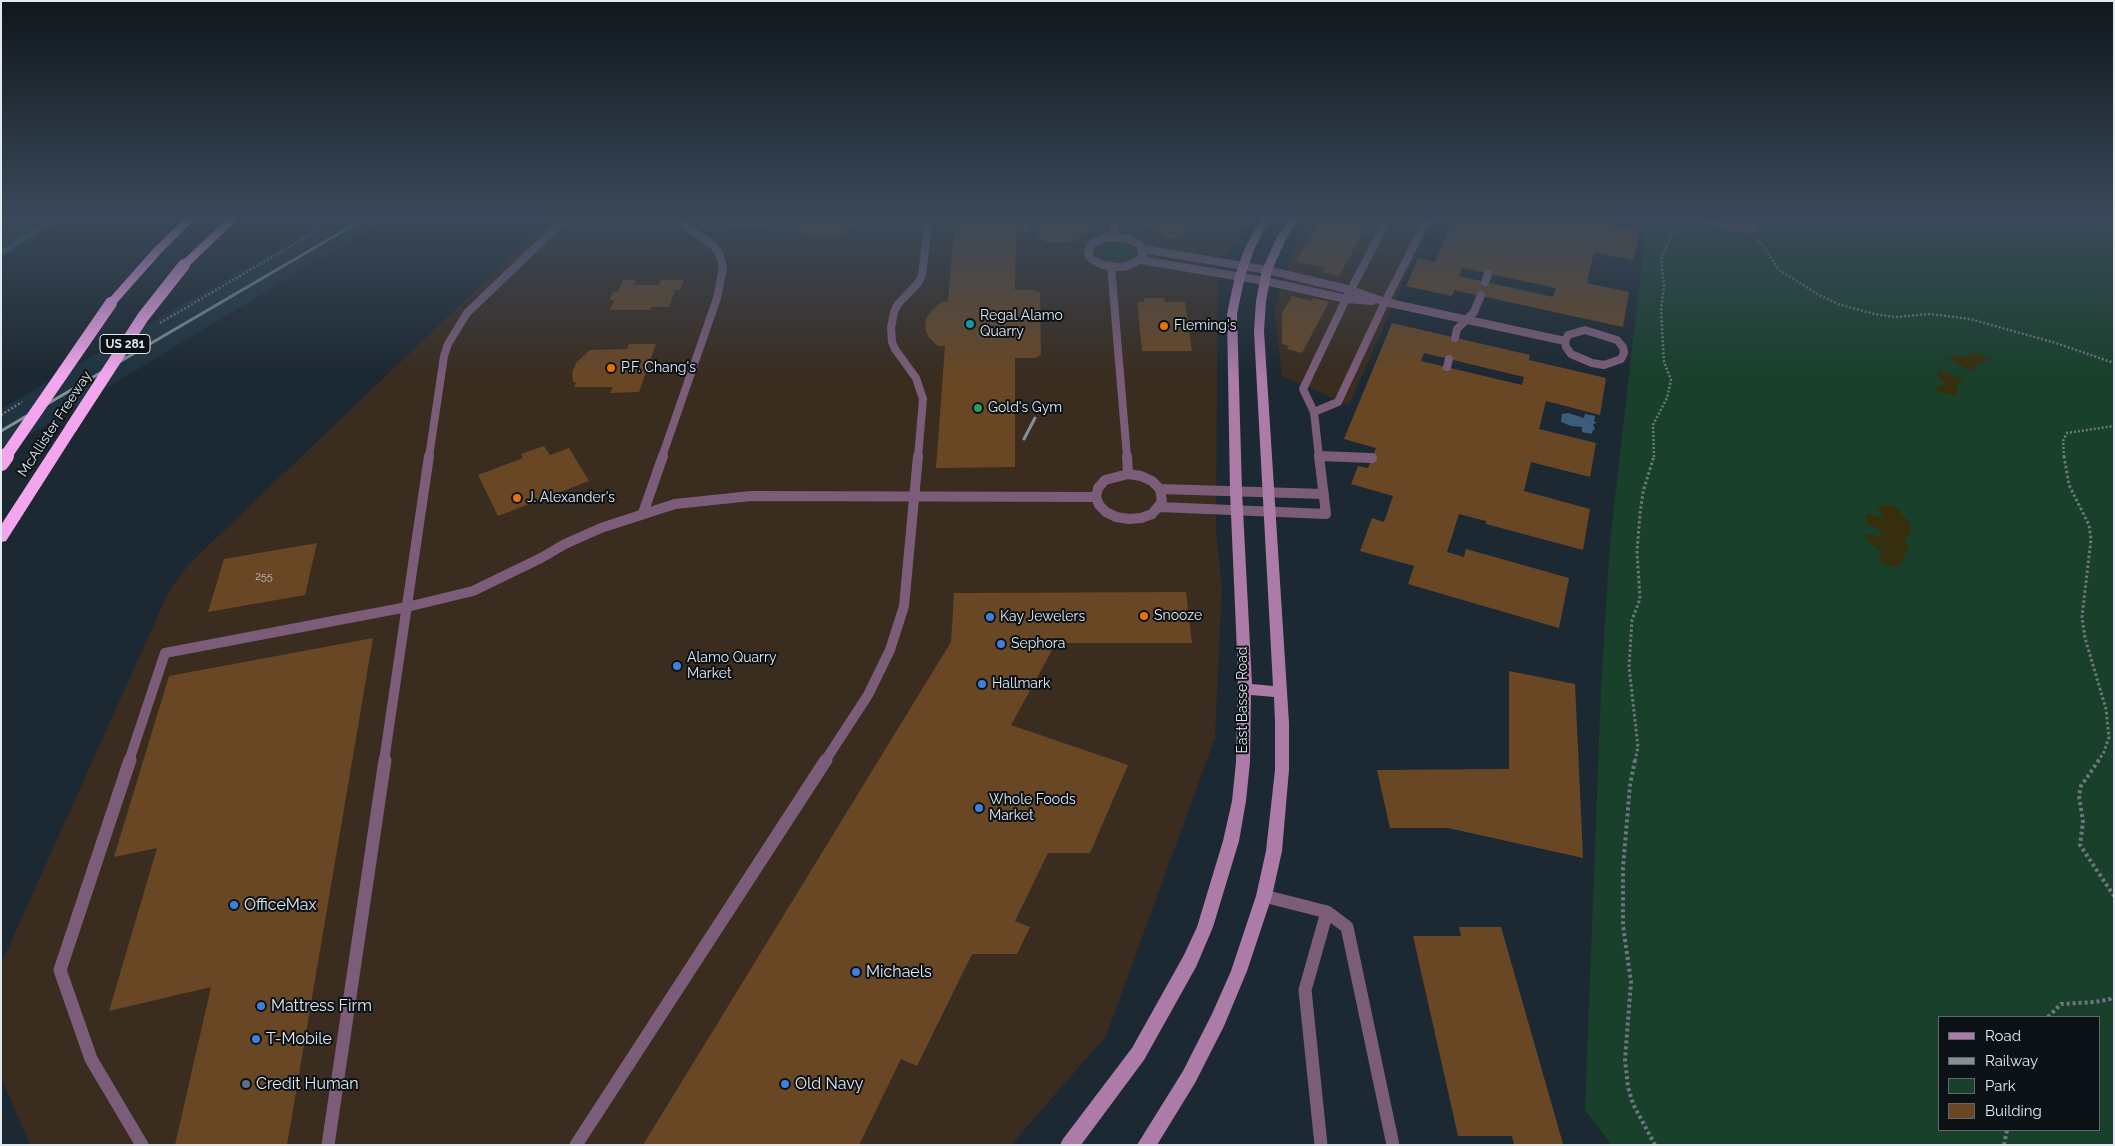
<!DOCTYPE html>
<html>
<head>
<meta charset="utf-8">
<style>
  body { margin:0 }
  #map { position:relative; width:2115px; height:1146px; overflow:hidden; background:#1d2932; font-family:Raleway,sans-serif }
  canvas { display:block }
  .frame { position:absolute; inset:0; border:2px solid #e2e9ef; pointer-events:none }
  .legend { position:absolute; left:1938px; top:1016px; width:162px; height:115px; box-sizing:border-box; background:#0c1115; border:1px solid #62676c; margin:0; padding:6px 9px; list-style:none; font-size:15px; color:#e2e9ef }
  .legend li { display:flex; align-items:center; gap:10px; height:25px }
  .legend b { width:25px; border:1px solid #62676c }
</style>
</head>
<body>
<div id="map">
<canvas width="2115" height="1146"></canvas>
<div class="frame"></div>
<ul class="legend">
<li><b style="height:6px;background:#ac7ba8"></b>Road</li>
<li><b style="height:6px;background:#858f96"></b>Railway</li>
<li><b style="height:14px;background:#18402b"></b>Park</li>
<li><b style="height:14px;background:#694725"></b>Building</li>
</ul>
</div>
<script>
const ctx = document.querySelector('canvas').getContext('2d');
ctx.lineJoin = 'round';
function fillPath(path, color) {
  ctx.fillStyle = color;
  ctx.fill(path, 'evenodd');
}
function poly(rows) {
  const path = new Path2D();
  for (const r of rows) {
    path.moveTo(r[0], r[1]);
    for (let i = 2; i < r.length; i += 2) path.lineTo(r[i], r[i + 1]);
  }
  return path;
}
function trace(path, color, width, dash) {
  ctx.strokeStyle = color;
  ctx.lineWidth = width;
  ctx.lineCap = dash ? 'butt' : 'round';
  ctx.setLineDash(dash || []);
  ctx.stroke(path);
}
function write(font, color, halo, rows, align = 'center') {
  ctx.font = font + ' Raleway,sans-serif';
  ctx.lineWidth = 4;
  ctx.setLineDash([]);
  ctx.textBaseline = 'middle';
  ctx.strokeStyle = halo;
  ctx.fillStyle = color;
  for (const [text, x, y, turn = 0] of rows) {
    ctx.save();
    ctx.translate(x, y);
    ctx.rotate((+turn || 0) * Math.PI / 180);
    ctx.textAlign = isNaN(turn) ? turn : align;
    if (halo) ctx.strokeText(text, 0, 0);
    ctx.fillText(text, 0, 0);
    ctx.restore();
  }
}
fillPath(poly([
  [552,217,1253,217,1218,266,1216,530,1222,587,1215,738,1106,1036,1011,1145,30,1145,1,1077,1,964,168,593,189,564],
  [1310,217,1439,217,1427,229,1349,405,1282,376,1274,309,1302,227]
]), '#3a2c1f');
fillPath(poly([
  [334,217,389,217,1,452,1,409]
]), '#203340');
fillPath(poly([
  [1,217,64,217,1,258],
  [1635,217,2114,217,2114,1145,1612,1145,1585,1110,1601,688,1610,541,1645,236],
  [1939,1017,2099,1017,2099,1130,1939,1130],
  [1120,242,1133,247,1134,253,1132,256,1123,260,1112,260,1101,253,1100,250,1105,244]
]), '#18402b');
fillPath(poly([
  [1969,353,1980,354,1989,360,1976,365,1974,369,1970,371,1949,358,1952,355,1970,357],
  [1938,371,1946,372,1963,380,1957,386,1957,396,1945,394,1934,389,1936,387,1945,384,1937,374],
  [1885,505,1894,506,1910,523,1911,532,1905,540,1909,550,1904,555,1902,564,1897,567,1890,567,1882,563,1879,557,1882,552,1868,541,1864,534,1881,537,1881,531,1868,524,1866,517,1867,514,1871,514,1879,517,1885,517,1877,508]
]), '#372e0e');
fillPath(poly([
  [1568,413,1584,418,1585,414,1595,416,1594,421,1597,423,1593,424,1595,430,1593,430,1592,434,1582,432,1582,427,1571,426,1561,422,1562,414]
]), '#3b5c7d');
trace(poly([
  [1,253,57,217]
]), '#3b5c7d', 5);
fillPath(poly([
  [714,217,857,217,855,227,838,236,806,236,780,220,761,229,735,229],
  [955,217,1016,217,1015,290,1035,290,1040,293,1041,355,1035,358,1015,358,1015,467,936,468,945,346,938,346,929,338,925,329,926,319,932,310,942,302,948,302],
  [1038,217,1095,217,1097,229,1082,234,1074,242,1048,243,1038,237],
  [1146,217,1193,217,1181,238,1168,239,1147,226],
  [1323,217,1356,217,1370,220,1339,276,1323,272,1325,268,1296,261],
  [1453,217,1572,217,1639,230,1634,260,1594,252,1587,283,1629,292,1623,327,1454,290,1452,296,1406,286,1418,258,1435,262],
  [1462,268,1556,288,1553,297,1459,276],
  [623,280,636,280,633,285,659,285,661,280,684,280,680,290,675,290,669,307,651,307,650,310,610,310,614,300,609,300,613,292,618,292],
  [1292,296,1311,301,1313,298,1329,302,1302,353,1287,349,1289,346,1282,344,1282,313],
  [1144,298,1164,298,1165,302,1185,302,1192,351,1142,351,1137,302,1144,302],
  [1392,323,1530,355,1529,360,1606,378,1600,415,1546,401,1539,429,1596,443,1590,477,1531,462,1524,491,1590,509,1583,550,1486,524,1486,521,1459,514,1447,552,1464,557,1466,549,1569,578,1559,628,1408,584,1414,566,1360,551,1372,518,1384,522,1393,496,1351,484,1358,466,1368,468,1376,448,1344,439],
  [1424,353,1524,377,1522,385,1421,361],
  [629,344,656,344,639,392,610,393,613,387,574,387,576,382,573,382,572,373,576,363,590,350,627,349],
  [544,446,550,455,569,448,589,481,498,516,478,475,523,458,521,454],
  [317,543,305,595,208,612,224,559],
  [1186,592,1192,643,1056,643,1011,725,1128,765,1090,853,1048,853,1015,921,1030,927,1017,954,972,954,917,1066,901,1059,859,1145,643,1145,951,642,954,593],
  [373,638,287,1145,175,1145,211,987,109,1011,157,848,114,857,169,676],
  [1509,671,1575,684,1583,858,1448,828,1390,828,1377,770,1509,769],
  [1459,927,1501,927,1563,1144,1514,1144,1512,1136,1458,1136,1413,936,1461,936]
]), '#694725');
trace(poly([
  [1759,240,1779,270,1819,295,1838,304,1874,314,1895,317,1930,314,1970,319,2056,343,2114,363],
  [160,323,308,236,331,217],
  [1,415,22,402],
  [1654,457,1653,425,1667,398,1671,380,1664,362,1661,310,1664,286,1661,259,1672,234,1682,225],
  [2064,457,2063,441,2067,433,2114,426]
]), '#6d777f', 2.5, [2, 2]);
trace(poly([
  [2064,456,2069,485,2089,525,2091,539,2082,617,2085,638,2106,709,2109,737,2104,752,2098,761],
  [1635,761,1638,747,1629,667,1632,620,1640,599,1637,551,1640,514,1643,492,1654,456]
]), '#6d777f', 3, [2.5, 2.5]);
trace(poly([
  [1635,760,1630,785,1623,868,1623,926,1631,982,1625,1060,1628,1087,1633,1104,1655,1145],
  [2099,760,2081,786,2079,796,2083,822,2080,845,2114,896],
  [2048,1017,2061,1004,2095,1002,2110,999,2114,996],
  [2004,1145,2007,1130]
]), '#6d777f', 4, [3, 3]);
trace(poly([
  [1113,217,1114,237],
  [1692,217,1721,225,1753,229],
  [1114,237,1129,239,1140,245,1143,254,1140,260,1127,266,1119,267,1103,265,1091,259,1088,254,1091,244,1105,238,1114,237],
  [1143,249,1267,270,1351,290,1385,302,1565,341],
  [1140,260,1265,281,1346,299,1372,301],
  [1111,266,1127,457],
  [1485,282,1488,274],
  [1585,330,1617,340,1623,347,1624,353,1621,359,1604,365,1592,363,1571,354,1566,347,1565,341,1568,335,1585,330],
  [1455,338,1457,329,1474,312,1481,295],
  [1447,367,1449,359],
  [1314,412,1338,402,1385,302,1425,224,1432,217],
  [1319,456,1346,457],
  [429,457,444,356,448,344,467,313,567,217],
  [662,457,717,298,723,268,720,255,714,246,673,217],
  [918,457,923,399,916,378,895,349,892,342,891,328,894,312,898,304,918,283,922,275,929,217],
  [1319,457,1314,412,1303,389,1346,299,1389,217]
]), '#7c5d79', 8);
trace(poly([
  [1127,456,1128,474],
  [1319,456,1372,458],
  [1128,474,1141,476,1152,481,1160,489,1162,502,1152,514,1141,518,1129,519,1116,517,1106,512,1099,505,1096,497,1098,488,1105,480,1128,474],
  [1160,489,1324,494],
  [1159,507,1326,514,1319,456],
  [643,513,663,456],
  [129,761,165,653,407,607,473,591,541,558,565,544,601,528,675,504,751,496,1096,497],
  [384,761,429,456],
  [825,761,868,695,890,650,904,606,918,456]
]), '#7c5d79', 10);
trace(poly([
  [130,760,60,970,91,1059,142,1145],
  [1264,896,1327,912,1347,927,1393,1145],
  [328,1145,385,760],
  [576,1145,826,760],
  [1321,1145,1305,990,1327,912]
]), '#7c5d79', 13);
fillPath(poly([
  [1262,217,1270,217,1254,250,1245,276,1237,314,1242,491,1252,684,1273,686,1254,331,1256,301,1262,270,1277,237,1291,217,1299,217,1287,237,1272,270,1266,301,1264,331,1289,723,1289,770,1282,851,1272,896,1247,971,1224,1026,1195,1083,1157,1145,1137,1145,1183,1071,1212,1014,1231,971,1256,896,1266,851,1275,770,1275,723,1274,697,1251,695,1250,762,1246,801,1239,841,1213,927,1196,967,1144,1060,1081,1145,1060,1145,1063,1139,1132,1048,1184,955,1197,927,1223,841,1232,801,1236,762,1238,675,1230,491,1227,314,1235,276,1244,250,1262,217]
]), '#ac7ba8');
fillPath(poly([
  [186,217,197,217,162,252,115,305,107,305,105,303,107,301,154,248,186,217],
  [229,217,240,217,188,267,180,267,178,265,180,263,229,217],
  [71,424,78,428,6,541,1,542,1,525,66,425,71,424]
]), '#f3a6ed');
trace(poly([
  [1026,217,1026,231],
  [1,431,367,217],
  [1024,439,1035,418]
]), '#858f96', 3);
trace(poly([
  [71,428,143,317,184,265],
  [5,457,111,303]
]), '#f3a6ed', 12);
trace(poly([
  [1,463,6,456]
]), '#f3a6ed', 16);
const sky = ctx.createLinearGradient(0, 0, 0, 377);
sky.addColorStop(0, '#10171c');
sky.addColorStop(0.58, '#3a495a');
sky.addColorStop(1, '#3a495a00');
ctx.fillStyle = sky;
ctx.fillRect(0, 0, 2115, 377);
for (const [x, y, r, color] of [
  [970,324,5,"#0f9aa8"],
  [1164,326,5,"#e8710a"],
  [611,368,5,"#e8710a"],
  [978,408,5,"#2e9e5b"],
  [517,498,5,"#e8710a"],
  [1144,616,5,"#e8710a"],
  [990,617,5,"#3f7fe0"],
  [1001,644,5,"#3f7fe0"],
  [677,666,5,"#3f7fe0"],
  [982,684,5,"#3f7fe0"],
  [979,808,5,"#3f7fe0"],
  [234,905,5,"#3f7fe0"],
  [856,972,5,"#3f7fe0"],
  [261,1006,5,"#3f7fe0"],
  [256,1039,5,"#3f7fe0"],
  [246,1084,5,"#5c6f8a"],
  [785,1084,5,"#3f7fe0"]
]) {
  const dot = new Path2D();
  dot.arc(x, y, r, 0, 2 * Math.PI);
  ctx.fillStyle = color;
  ctx.fill(dot);
  trace(dot, '#0c1115', 2);
}
write('11px', '#c4c0bc', null, [
  ["255",264,577]
]);
for (const [x, y, w] of [
  [125,344,50]
]) {
  const box = new Path2D();
  box.roundRect(x - w / 2, y - 9.5, w, 19, 4);
  ctx.fillStyle = '#0c1115';
  ctx.fill(box);
  trace(box, '#e2e9ef', 1);
}
write('bold 12px', '#e2e9ef', null, [
  ["US 281",125,344]
]);
write('14px', '#e2e9ef', '#0c1115', [
  ["Regal Alamo",980,316],
  ["Quarry",980,332],
  ["Fleming's",1174,326],
  ["P.F. Chang's",621,368],
  ["Gold's Gym",988,408],
  ["J. Alexander's",527,498],
  ["Snooze",1154,616],
  ["Kay Jewelers",1000,617],
  ["Sephora",1011,644],
  ["Alamo Quarry",687,658],
  ["Market",687,674],
  ["Hallmark",992,684],
  ["Whole Foods",989,800],
  ["Market",989,816]
], 'left');
write('14px', '#e2e9ef', '#0c1115', [
  ["McAllister Freeway",55,424,-57],
  ["East Basse Road",1243,700,-90]
]);
write('16px', '#e2e9ef', '#0c1115', [
  ["OfficeMax",244,905],
  ["Michaels",866,972],
  ["Mattress Firm",271,1006],
  ["T-Mobile",266,1039],
  ["Credit Human",256,1084],
  ["Old Navy",795,1084]
], 'left');
</script>
</body>
</html>
